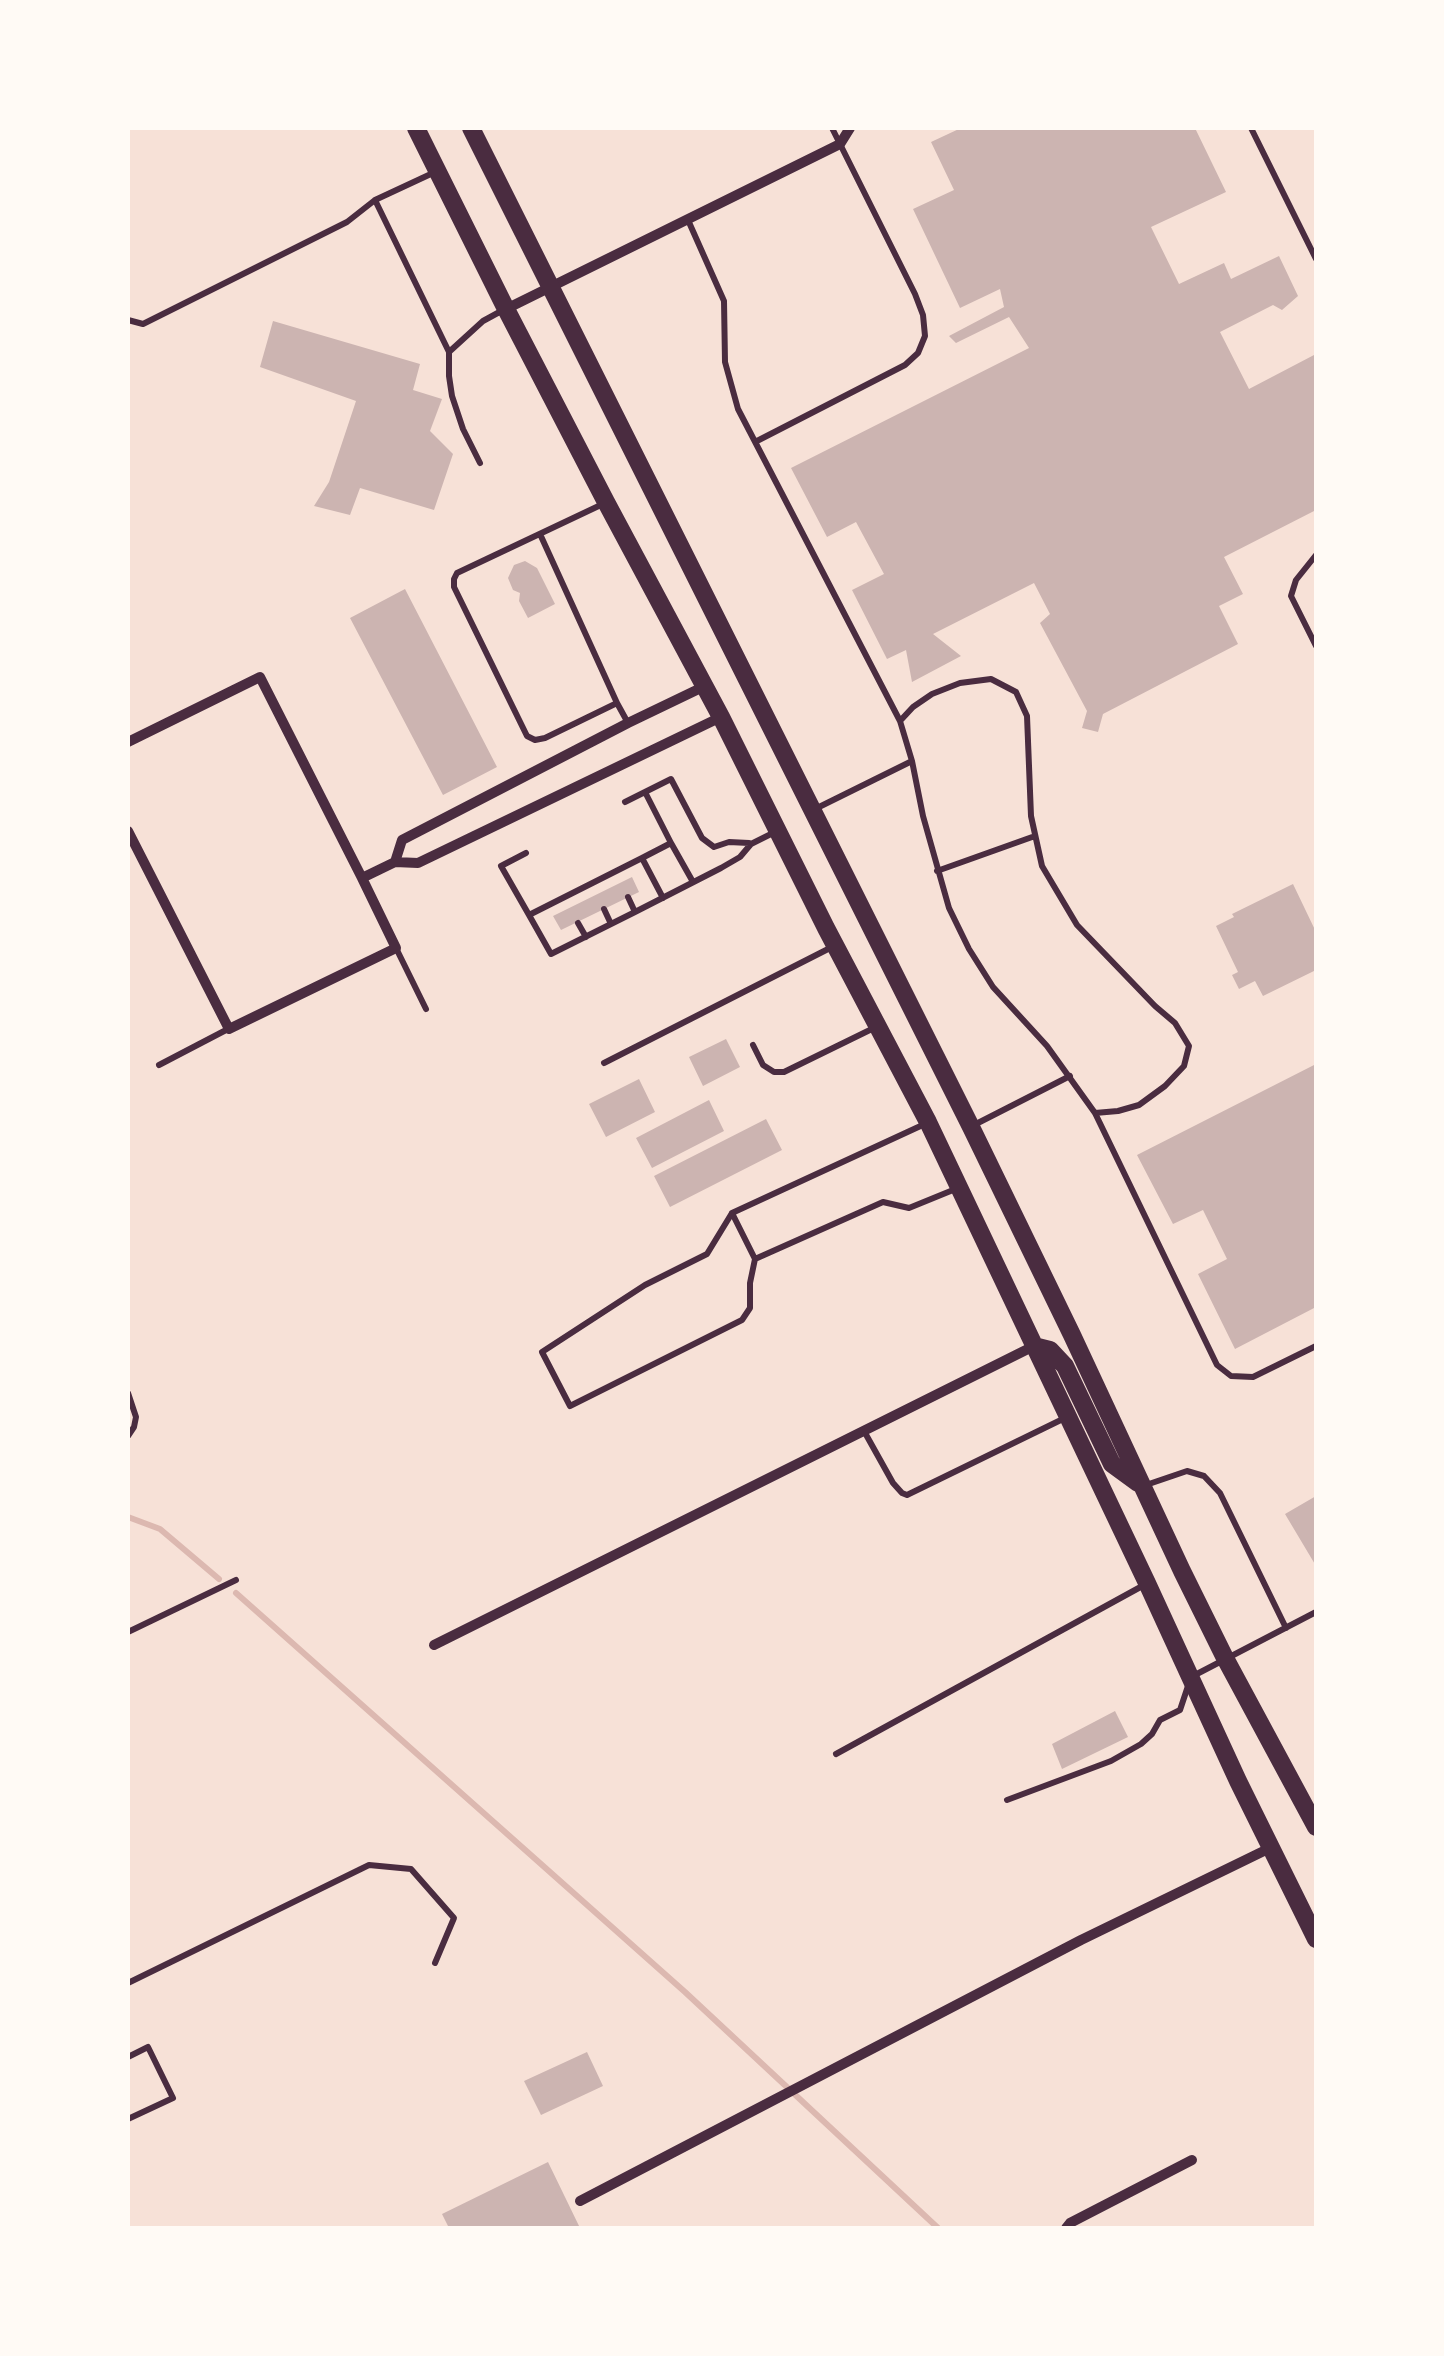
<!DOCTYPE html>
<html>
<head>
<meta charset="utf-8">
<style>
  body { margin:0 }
  #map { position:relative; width:1444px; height:2356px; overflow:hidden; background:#f7e1d7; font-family:"Fira Sans",sans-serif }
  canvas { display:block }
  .frame { position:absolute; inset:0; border:130px solid #fffaf5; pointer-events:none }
</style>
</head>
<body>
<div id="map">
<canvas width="1444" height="2356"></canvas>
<div class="frame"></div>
</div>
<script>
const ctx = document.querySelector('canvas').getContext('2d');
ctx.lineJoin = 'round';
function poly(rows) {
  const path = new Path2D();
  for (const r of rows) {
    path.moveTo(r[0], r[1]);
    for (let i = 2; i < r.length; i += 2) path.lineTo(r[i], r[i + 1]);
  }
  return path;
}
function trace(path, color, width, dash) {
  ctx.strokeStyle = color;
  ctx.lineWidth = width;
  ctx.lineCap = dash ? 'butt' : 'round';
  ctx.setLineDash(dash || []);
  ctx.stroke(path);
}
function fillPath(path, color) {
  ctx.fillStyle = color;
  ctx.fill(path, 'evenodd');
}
trace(poly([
  [128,1517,160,1529,219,1579],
  [236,1593,685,1992,938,2228]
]), '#dcb8b0', 6);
fillPath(poly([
  [961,128,1195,128,1226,192,1151,227,1179,284,1224,263,1231,279,1279,256,1298,296,1282,310,1273,305,1220,332,1249,389,1314,355,1316,359,1316,510,1224,557,1243,594,1219,606,1238,644,1103,714,1098,732,1082,728,1087,711,1040,623,1050,614,1034,583,933,634,961,656,912,682,906,650,887,659,852,590,884,574,856,522,827,537,791,468,1029,348,1009,317,956,343,949,336,1004,307,1000,289,960,308,913,209,954,190,931,142],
  [273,321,420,364,413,390,442,399,430,431,453,454,434,510,360,488,350,515,314,506,329,482,356,401,260,367],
  [525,561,537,568,555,604,528,618,519,601,520,593,513,590,508,578,514,565],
  [405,589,497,767,443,795,350,618],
  [632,877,639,892,561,930,553,916],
  [1293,884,1316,932,1316,970,1263,996,1255,981,1239,989,1232,975,1238,972,1216,926,1234,917,1232,914],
  [726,1039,740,1067,703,1086,689,1057],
  [1316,1064,1316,1307,1235,1349,1198,1274,1227,1259,1203,1210,1173,1224,1137,1155],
  [639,1079,655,1112,606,1137,589,1104],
  [709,1100,724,1131,652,1168,636,1138],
  [766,1119,782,1150,670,1207,654,1176],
  [1316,1496,1316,1566,1285,1514],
  [1115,1711,1128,1737,1062,1769,1052,1744],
  [587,2052,603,2086,541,2115,524,2081],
  [548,2162,580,2228,449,2228,442,2214]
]), '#ccb4b1');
trace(poly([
  [1251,128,1316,259],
  [375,200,449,352,449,376,452,396,463,429,480,463],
  [688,220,724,301,725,362,738,409,900,721,912,761],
  [128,320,143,324,347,222,375,200,433,173],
  [449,352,483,321,505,309],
  [755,442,905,365,918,353,925,336,923,315,915,294,832,128],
  [605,503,457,573,454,579,454,587,527,736,535,740,545,738,617,703,628,723],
  [540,534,617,703],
  [1316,555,1296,580,1291,596,1316,646],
  [900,721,913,707,932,694,960,683,991,679,1016,692,1027,716,1031,816,1042,866,1077,925,1155,1006,1175,1023,1189,1046,1184,1066,1165,1086,1139,1105,1118,1111,1095,1113],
  [645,792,671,843],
  [625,802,671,779,702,838,714,847,729,842,749,843],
  [817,808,912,761,923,816,949,908,969,949,993,987,1047,1046,1095,1113,1217,1365,1231,1376,1253,1377,1316,1346],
  [526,853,501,866,529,915],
  [642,858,671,843,693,882],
  [937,871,1035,836],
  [628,897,635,912],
  [663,898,642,858,529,915,551,954,635,912,721,868,740,857,751,844,777,831],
  [604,909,611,924],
  [578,923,586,937],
  [396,948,426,1009],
  [753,1045,763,1065,774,1072,784,1072,876,1027],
  [604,1063,834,946],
  [159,1065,228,1029],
  [972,1126,1070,1076],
  [732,1213,755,1259,883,1202,909,1208,958,1188],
  [755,1259,750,1283,750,1308,742,1320,570,1406,542,1352,645,1285,707,1254,732,1213,927,1123],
  [128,1393,136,1417,134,1427,128,1436],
  [864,1431,893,1483,902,1493,907,1495,1067,1417],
  [1143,1486,1187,1471,1204,1476,1220,1493,1286,1628],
  [128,1632,236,1580],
  [1193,1676,1316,1612],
  [836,1754,1146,1584],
  [1007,1800,1111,1761,1141,1744,1152,1734,1160,1720,1180,1710,1188,1686],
  [128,1983,369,1865,411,1869,454,1918,435,1963],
  [128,2057,148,2047,173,2098,128,2119]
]), '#4a2c40', 6);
trace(poly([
  [506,309,840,144,850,128],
  [705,686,628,723,402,840,395,862,418,863,721,717],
  [128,742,260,677,362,878],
  [128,831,229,1029,396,948,362,878,395,862],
  [434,1645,1034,1346],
  [580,2201,1081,1940,1270,1848],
  [1066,2228,1070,2223,1192,2160]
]), '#4a2c40', 10);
trace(poly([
  [416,128,506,309,606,502,721,717,826,928,928,1122,1147,1583,1238,1781,1316,1939],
  [471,128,971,1127,1072,1335,1182,1571,1225,1658,1316,1827],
  [1034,1346,1050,1350,1065,1366,1112,1464,1138,1483]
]), '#4a2c40', 18);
</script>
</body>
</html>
